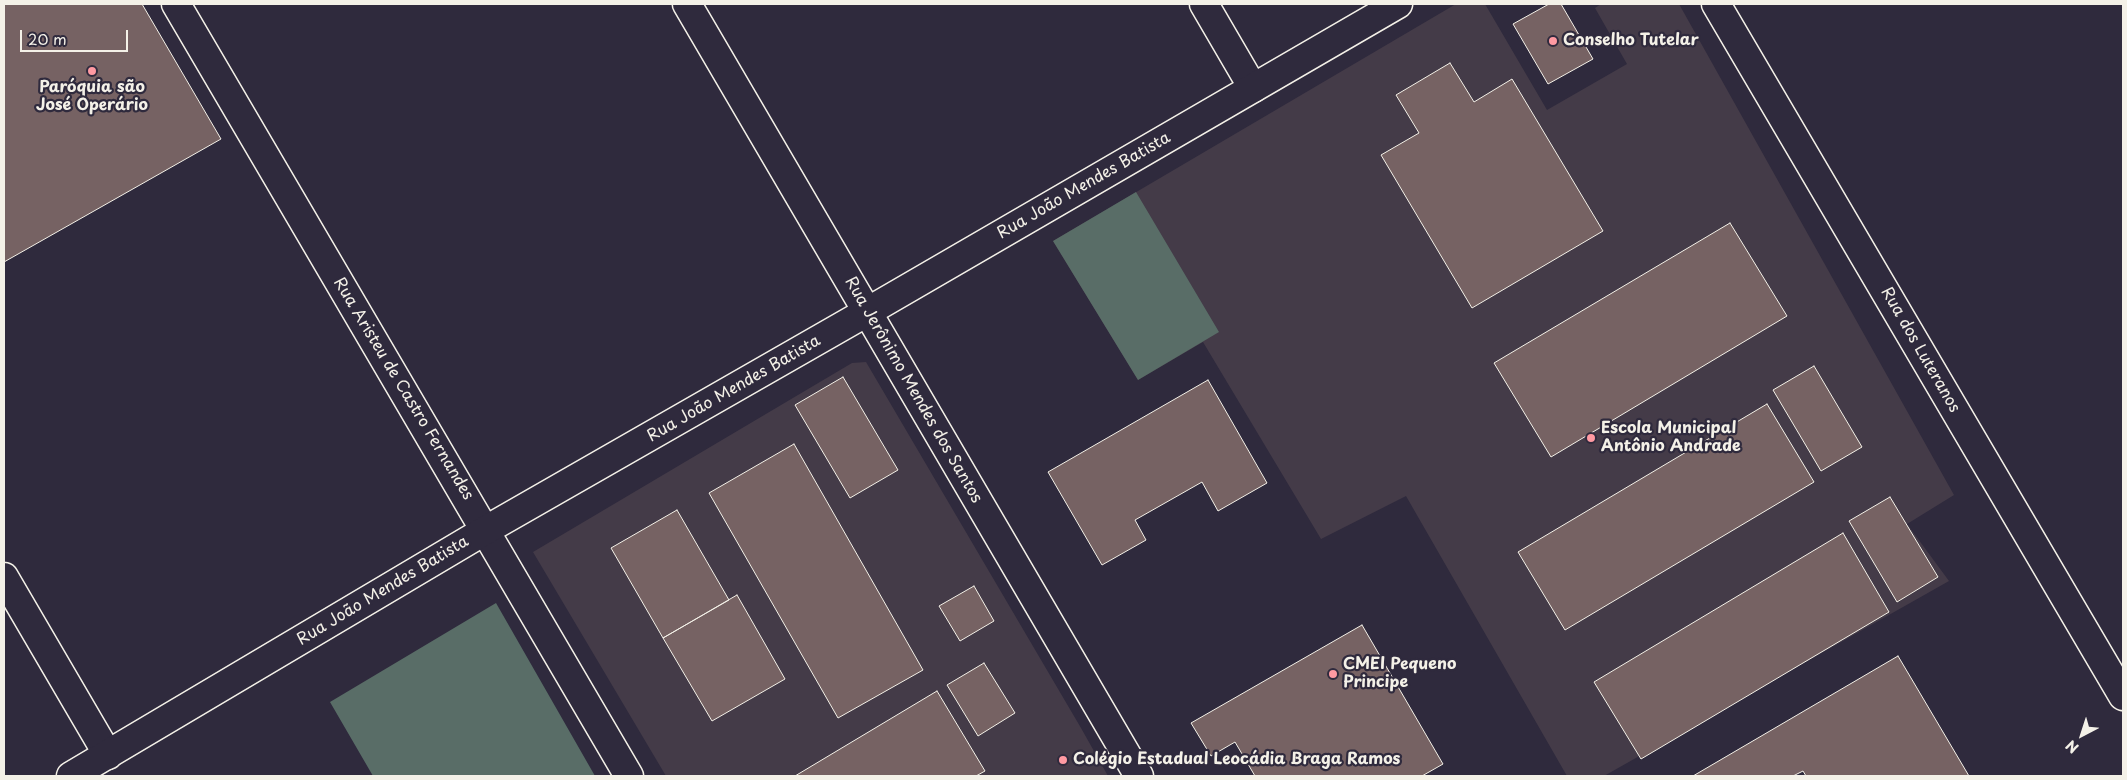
<!DOCTYPE html>
<html>
<head>
<meta charset="utf-8">
<style>
  body { margin:0 }
  #map { position:relative; width:2127px; height:780px; overflow:hidden; background:#2f2a3d; font-family:"Playpen Sans",sans-serif }
  canvas { display:block }
  .frame { position:absolute; inset:0; border:5px solid #f4f1e8; pointer-events:none }
  .north { position:absolute; left:2057px; top:710px; width:50px; height:50px; -webkit-text-stroke:4px #2f2a3d; paint-order:stroke; rotate:220deg; font-size:14px; font-weight:700; line-height:20px; text-align:center; color:#f4f1e8 }
  .north::after { content:''; display:block; margin:auto; width:18px; height:22px; background:#f4f1e8; clip-path:polygon(50% 0,100% 100%,50% 72%,0 100%) }
  .scale { position:absolute; left:20px; top:30px; width:108px; height:22px; box-sizing:border-box; border:2px solid #f4f1e8; border-top:0; padding-left:6px; font-size:15px; line-height:18px; white-space:nowrap; color:#f4f1e8; -webkit-text-stroke:4px #2f2a3d; paint-order:stroke }
</style>
</head>
<body>
<div id="map">
<canvas width="2127" height="780"></canvas>
<div class="frame"></div>
<div class="north">N</div>
<div class="scale">20 m</div>
</div>
<script>
const ctx = document.querySelector('canvas').getContext('2d');
ctx.lineJoin = 'round';
function fillPath(path, color) {
  ctx.fillStyle = color;
  ctx.fill(path, 'evenodd');
}
function poly(rows) {
  const path = new Path2D();
  for (const r of rows) {
    path.moveTo(r[0], r[1]);
    for (let i = 2; i < r.length; i += 2) path.lineTo(r[i], r[i + 1]);
  }
  return path;
}
function trace(path, color, width, dash) {
  ctx.strokeStyle = color;
  ctx.lineWidth = width;
  ctx.lineCap = dash ? 'butt' : 'round';
  ctx.setLineDash(dash || []);
  ctx.stroke(path);
}
function write(font, color, halo, rows, align = 'center') {
  ctx.font = font + ' "Playpen Sans",sans-serif';
  ctx.lineWidth = 4.5;
  ctx.setLineDash([]);
  ctx.textBaseline = 'middle';
  ctx.strokeStyle = halo;
  ctx.fillStyle = color;
  for (const [text, x, y, turn = 0] of rows) {
    ctx.save();
    ctx.translate(x, y);
    ctx.rotate((+turn || 0) * Math.PI / 180);
    ctx.textAlign = isNaN(turn) ? turn : align;
    if (halo) ctx.strokeText(text, 0, 0);
    ctx.fillText(text, 0, 0);
    ctx.restore();
  }
}
fillPath(poly([
  [1456,4,1485,4,1547,110,1627,64,1595,8,1601,4,1679,4,1954,495,1907,524,1949,581,1604,776,1567,776,1406,496,1321,539,1203,342,1138,380,1053,241],
  [866,362,1081,728,1108,776,666,776,533,552,852,363]
]), '#443b48');
fillPath(poly([
  [1136,192,1219,332,1138,380,1053,241],
  [496,603,595,776,373,776,330,702]
]), '#596d67');
const building = poly([
  [4,4,142,4,221,139,4,262,4,4],
  [1549,4,1561,4,1593,59,1548,84,1513,24,1549,4],
  [1450,63,1474,102,1512,79,1603,231,1472,308,1381,155,1419,133,1396,95,1450,63],
  [1730,223,1787,316,1551,457,1494,363,1730,223],
  [1814,366,1862,447,1821,471,1773,390,1814,366],
  [843,377,898,470,850,498,795,405,843,377],
  [1208,380,1267,483,1218,511,1202,482,1135,520,1146,540,1102,565,1048,472,1208,380],
  [1767,404,1814,482,1565,630,1518,552,1767,404],
  [794,444,923,670,838,718,709,493,794,444],
  [1890,497,1938,577,1897,602,1849,521,1890,497],
  [677,510,729,600,663,638,611,548,677,510],
  [1843,533,1889,612,1641,759,1594,682,1843,533],
  [974,586,994,621,960,641,939,606,974,586],
  [737,595,785,679,712,721,663,638,737,595],
  [1362,625,1443,764,1422,776,1255,776,1235,742,1211,756,1191,723,1362,625],
  [1898,656,1969,776,1806,776,1803,771,1793,776,1693,776,1898,656],
  [984,663,1015,713,978,736,947,685,984,663],
  [937,691,985,771,976,776,795,776,937,691]
]);
fillPath(building, '#766263');
trace(building, '#f4f1e8', 1);
const street = poly([
  [176,4,629,776],
  [687,4,1139,776],
  [1204,4,1253,88],
  [1716,4,2123,696],
  [4,577,108,755]
]);
const secondary = poly([
  [71,776,486,530,867,312,1398,4]
]);
trace(street, '#f4f1e8', 31);
trace(secondary, '#f4f1e8', 31);
trace(street, '#2f2a3d', 28);
trace(secondary, '#2f2a3d', 28);
for (const [x, y, r, color] of [
  [1553,41,5,"#ff9aa2"],
  [92,71,5,"#ff9aa2"],
  [1591,438,5,"#ff9aa2"],
  [1333,674,5,"#ff9aa2"],
  [1063,760,5,"#ff9aa2"]
]) {
  const dot = new Path2D();
  dot.arc(x, y, r, 0, 2 * Math.PI);
  ctx.fillStyle = color;
  ctx.fill(dot);
  trace(dot, '#2f2a3d', 2);
}
write('bold 16px', '#f4f1e8', '#2f2a3d', [
  ["Conselho Tutelar",1563,41],
  ["Paróquia são",92,88,"center"],
  ["José Operário",92,106,"center"],
  ["Escola Municipal",1601,429],
  ["Antônio Andrade",1601,447],
  ["CMEI Pequeno",1343,665],
  ["Principe",1343,683],
  ["Colégio Estadual Leocádia Braga Ramos",1073,760]
], 'left');
write('16px', '#f4f1e8', '#2f2a3d', [
  ["Rua João Mendes Batista",1084,186,-30],
  ["Rua dos Luteranos",1920,350,60],
  ["Rua Aristeu de Castro Fernandes",403,389,59],
  ["Rua João Mendes Batista",734,389,-30],
  ["Rua Jerônimo Mendes dos Santos",913,390,60],
  ["Rua João Mendes Batista",383,591,-31]
]);
</script>
</body>
</html>
